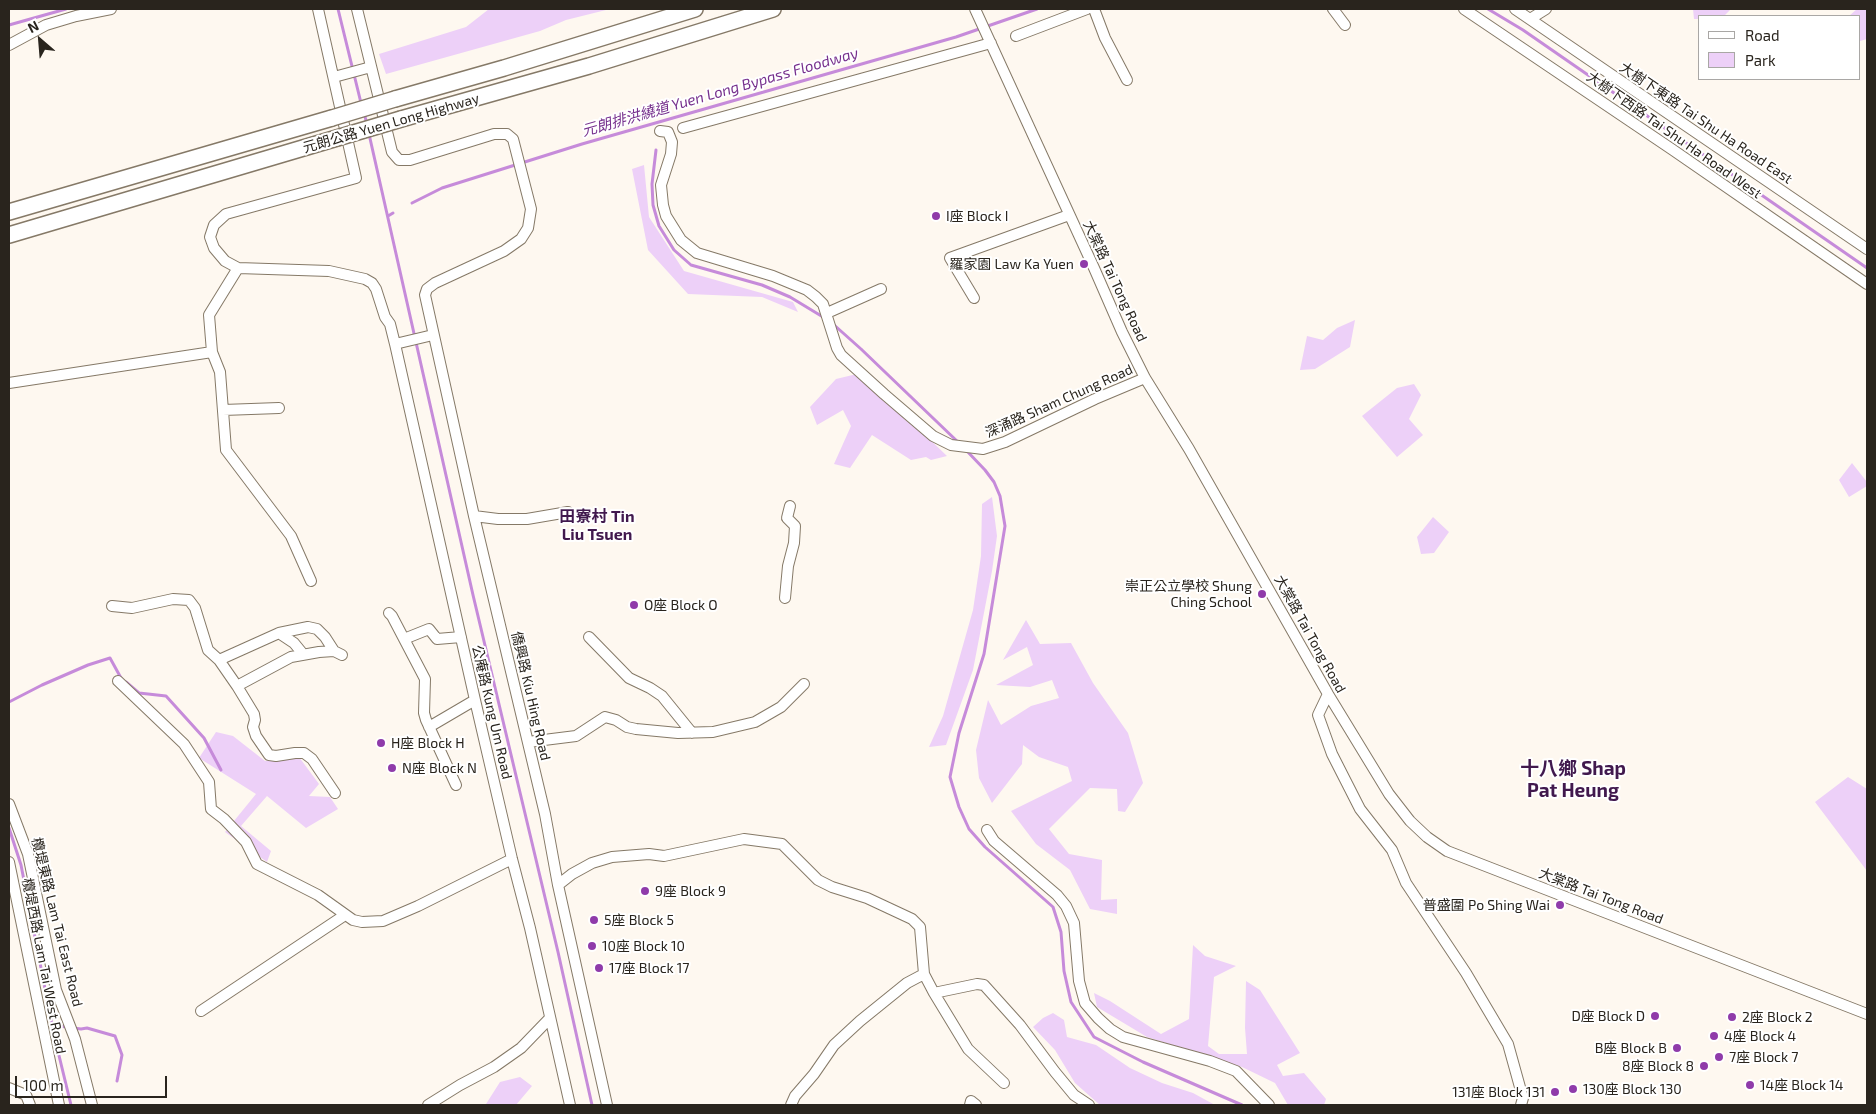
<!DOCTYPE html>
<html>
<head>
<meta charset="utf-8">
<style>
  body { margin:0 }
  #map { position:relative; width:1876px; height:1114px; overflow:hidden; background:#fef8f0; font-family:"Exo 2",sans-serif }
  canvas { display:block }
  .frame { position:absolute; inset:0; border:10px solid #29241d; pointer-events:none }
  .legend { position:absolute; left:1698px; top:15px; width:162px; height:65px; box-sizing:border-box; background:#fff; border:1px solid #a9a7a5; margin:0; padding:6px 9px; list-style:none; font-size:15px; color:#29241d }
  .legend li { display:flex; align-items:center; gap:10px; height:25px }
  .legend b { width:25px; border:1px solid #a9a7a5 }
  .north { position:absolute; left:15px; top:15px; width:50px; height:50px; -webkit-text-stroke:4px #fff; paint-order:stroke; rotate:333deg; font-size:14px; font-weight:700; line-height:20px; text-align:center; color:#29241d }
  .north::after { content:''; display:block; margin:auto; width:18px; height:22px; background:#29241d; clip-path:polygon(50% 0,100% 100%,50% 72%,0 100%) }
  .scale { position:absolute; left:15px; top:1076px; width:152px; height:22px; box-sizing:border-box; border:2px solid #29241d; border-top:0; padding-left:6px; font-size:15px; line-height:18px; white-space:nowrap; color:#29241d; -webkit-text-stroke:4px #fff; paint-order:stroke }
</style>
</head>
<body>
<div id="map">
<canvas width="1876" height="1114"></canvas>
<div class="frame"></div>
<ul class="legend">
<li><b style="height:6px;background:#fff"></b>Road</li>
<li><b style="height:14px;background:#edd0f8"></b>Park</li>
</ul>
<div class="north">N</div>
<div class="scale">100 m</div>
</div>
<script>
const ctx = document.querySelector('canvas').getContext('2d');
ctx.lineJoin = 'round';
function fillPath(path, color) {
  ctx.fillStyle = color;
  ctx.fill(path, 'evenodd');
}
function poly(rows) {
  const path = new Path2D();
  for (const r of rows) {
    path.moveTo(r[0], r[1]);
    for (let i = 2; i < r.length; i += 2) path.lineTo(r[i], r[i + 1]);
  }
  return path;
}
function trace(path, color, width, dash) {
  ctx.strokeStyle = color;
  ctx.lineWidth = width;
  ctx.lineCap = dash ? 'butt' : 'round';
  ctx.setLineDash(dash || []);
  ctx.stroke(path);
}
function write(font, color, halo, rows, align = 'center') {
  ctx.font = font + ' "Exo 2","Noto Sans TC",sans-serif';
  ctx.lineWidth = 4;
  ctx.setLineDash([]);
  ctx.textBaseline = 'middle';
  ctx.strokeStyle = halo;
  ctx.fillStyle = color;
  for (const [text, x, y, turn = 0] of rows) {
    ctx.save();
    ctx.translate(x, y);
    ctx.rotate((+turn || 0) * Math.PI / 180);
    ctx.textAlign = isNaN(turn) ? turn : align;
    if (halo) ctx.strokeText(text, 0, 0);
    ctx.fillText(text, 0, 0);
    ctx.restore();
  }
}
fillPath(poly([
  [489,9,610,9,566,20,540,31,386,74,379,54,466,27],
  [1693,9,1729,9,1730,10,1724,16,1700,16,1700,19,1694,19],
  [1857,9,1867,9,1867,39,1860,41,1860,16,1849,16],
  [644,165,649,217,684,271,793,302,798,312,762,297,688,294,648,250,632,169],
  [1355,320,1350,347,1315,369,1300,370,1307,336,1323,340,1337,328],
  [861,373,947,456,931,460,926,457,911,460,872,435,850,468,834,464,851,426,843,410,817,425,810,407,836,379],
  [1414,384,1421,395,1409,419,1423,435,1397,457,1362,416,1397,388],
  [1852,463,1867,482,1867,486,1849,497,1839,480],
  [992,497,997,536,992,571,973,670,946,745,929,747,943,716,973,610,981,556,982,504],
  [1433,517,1449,532,1434,553,1421,554,1417,537],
  [1026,620,1040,644,1071,643,1093,683,1128,733,1143,783,1125,812,1118,811,1117,789,1090,788,1049,829,1069,854,1102,860,1101,900,1117,899,1117,914,1090,909,1070,870,1036,844,1011,811,1072,781,1068,767,1039,757,1023,745,1022,764,992,803,979,778,976,750,988,700,1001,725,1031,706,1059,698,1052,680,1030,687,996,685,1033,665,1027,647,1003,660],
  [216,732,233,736,265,761,299,757,319,784,309,796,330,797,338,809,306,828,267,796,241,826,271,851,267,862,225,832,256,794,199,758],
  [1848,777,1867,789,1867,871,1815,802],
  [1193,945,1205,956,1236,966,1214,977,1208,1046,1219,1054,1247,1054,1245,1028,1246,981,1260,990,1300,1053,1277,1065,1283,1076,1304,1073,1326,1099,1324,1105,1288,1105,1275,1083,1242,1067,1147,1037,1097,1007,1094,993,1110,1001,1161,1034,1189,1019],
  [1053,1013,1064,1020,1067,1037,1096,1045,1130,1068,1162,1083,1193,1093,1215,1105,1100,1105,1075,1083,1055,1050,1033,1027,1043,1018],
  [520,1077,532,1086,516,1105,486,1104,500,1082]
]), '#edd0f8');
trace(poly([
  [338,9,361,103],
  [1488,9,1523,30,1867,268],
  [9,25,66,9],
  [364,112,367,125],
  [369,134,473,595,558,952,592,1105],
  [656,150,652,184,653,205,659,226,674,250,691,265,762,285,790,297,823,317],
  [412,203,442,188,582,144,956,37,1037,9],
  [388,216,393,213],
  [833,324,861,349,959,443],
  [965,449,985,470,994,482,1000,496,1005,526,984,654,959,733,950,777,959,807,969,829,985,847,1053,907,1061,932,1064,971,1071,1002,1094,1037,1143,1062,1242,1105],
  [126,682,139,693,166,696,204,738,221,770],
  [9,702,42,685,88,665,110,658,121,678],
  [9,828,21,865,54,1035,71,1105],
  [52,1025,81,1029,87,1028,115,1036,122,1055,117,1081]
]), '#c68bda', 3);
const minor = poly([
  [318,9,356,178,226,214,214,225,210,237,214,248,225,261,238,268,329,271,365,279,372,283,376,289,385,317,390,324,395,344,475,700,512,859,530,928,570,1105],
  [357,9,392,152,399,160,410,160,494,134,507,134,513,139,531,209,528,228,521,239,504,251,435,283,427,289,425,295,474,516,545,814,558,885,607,1105],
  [975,9,1094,268,1122,332,1145,378,1189,449,1328,694,1389,794,1410,821,1427,837,1447,851,1867,1014],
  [1094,9,1105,38,1127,80],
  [1333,9,1345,25],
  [1464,9,1673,150,1867,284],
  [1515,9,1867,249],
  [1530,19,1546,9],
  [1016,36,1087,9],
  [9,45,46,25,76,16,111,9],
  [334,77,371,67],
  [683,128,991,43],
  [660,131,668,132,672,142,671,154,661,185,663,205,666,216,681,240,697,253,773,276,807,290,816,297,823,304,837,348,841,355,884,394,933,436,951,445,983,449,1005,442,1095,399,1145,378],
  [238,268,209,315,212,352,220,372,226,450,291,536,311,581],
  [974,298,950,258,1069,215],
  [827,313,881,289],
  [395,344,433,335],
  [9,383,212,352],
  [223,410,279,408],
  [474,516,498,519,527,519,568,512],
  [785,598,788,566,794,543,795,526,787,518,790,506],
  [112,606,132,608,173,599,189,600,195,608,208,650,219,660,279,633,294,643,303,654],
  [389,613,392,616,425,679,424,713,426,720,456,785],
  [279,633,308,627,317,629,325,637,334,651],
  [589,637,629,678,650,688,662,696,692,733],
  [404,639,429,629,437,639,461,637],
  [219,660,237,686],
  [118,681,184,744,209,782,211,809,224,819,246,842,257,864,318,895,353,920,362,922,383,921,418,906,512,859],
  [1328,694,1318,715,1332,754,1360,809,1392,850,1406,883,1466,973,1508,1044,1523,1098,1521,1105],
  [429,727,475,700],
  [528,742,576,736,605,717,616,720,627,727,636,729,678,733,713,732,755,722,781,707,804,684],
  [335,793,312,759,304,753,295,753,276,756,269,755,256,736,253,727,255,720,254,714,237,686,291,657,319,652,334,651,342,655],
  [9,804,28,854,56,990,75,1039,92,1105],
  [987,830,994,841,1057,895,1066,906,1074,923,1079,981,1085,1003,1098,1018,1110,1029,1123,1037,1210,1061,1236,1071,1269,1105],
  [9,862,59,1105],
  [558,885,572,874,592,863,612,857,649,854,664,856,744,839,782,844,818,880,832,887,867,898,912,919,920,927,924,974,934,993,968,1049,1004,1083],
  [934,993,977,984,984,985,1020,1025,1055,1072,1074,1095,1089,1105],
  [201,1011,345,915],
  [9,1088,26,1095,30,1105],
  [428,1105,460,1085,494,1067,521,1048,550,1018],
  [791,1105,795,1096,814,1074,834,1045,860,1021,907,983,924,974],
  [970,1105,971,1101,976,1105]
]);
const highway = poly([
  [395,99,504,68,695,9],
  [401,119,589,66,773,9],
  [9,212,332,118],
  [9,235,337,138]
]);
trace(minor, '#857967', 12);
trace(highway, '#857967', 18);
trace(minor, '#fff', 10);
trace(highway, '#fff', 15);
const highwayBridge = poly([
  [332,118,395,99],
  [337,138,401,119]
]);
trace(highwayBridge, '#857967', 18, []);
trace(highwayBridge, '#fff', 15);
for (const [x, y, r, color] of [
  [936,216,5,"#8f3baa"],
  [1084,264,5,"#8f3baa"],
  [1262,594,5,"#8f3baa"],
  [634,605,5,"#8f3baa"],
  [381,743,5,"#8f3baa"],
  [392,768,5,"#8f3baa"],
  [645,891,5,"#8f3baa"],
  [1560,905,5,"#8f3baa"],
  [594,920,5,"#8f3baa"],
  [592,946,5,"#8f3baa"],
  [599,968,5,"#8f3baa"],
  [1655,1016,5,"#8f3baa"],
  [1732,1017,5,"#8f3baa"],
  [1714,1036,5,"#8f3baa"],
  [1677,1048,5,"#8f3baa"],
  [1719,1057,5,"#8f3baa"],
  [1704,1066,5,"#8f3baa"],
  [1750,1085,5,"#8f3baa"],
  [1573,1089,5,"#8f3baa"],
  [1555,1092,5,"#8f3baa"]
]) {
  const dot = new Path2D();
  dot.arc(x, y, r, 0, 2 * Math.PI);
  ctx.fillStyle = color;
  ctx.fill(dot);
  trace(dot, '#fff', 2);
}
write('14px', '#29241d', '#fff', [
  ["元朗公路 Yuen Long Highway",391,123,-16],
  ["大樹下東路 Tai Shu Ha Road East",1706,123,34],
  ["大樹下西路 Tai Shu Ha Road West",1674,135,35],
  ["大棠路 Tai Tong Road",1115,281,65],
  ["深涌路 Sham Chung Road",1059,401,-24],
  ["大棠路 Tai Tong Road",1310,634,61],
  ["僑興路 Kiu Hing Road",531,696,77],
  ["公庵路 Kung Um Road",492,712,77],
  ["大棠路 Tai Tong Road",1601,896,21],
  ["欖堤東路 Lam Tai East Road",57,922,76],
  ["欖堤西路 Lam Tai West Road",44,966,79]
]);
write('14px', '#29241d', '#fff', [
  ["I座 Block I",946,216],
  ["羅家園 Law Ka Yuen",1074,264,"right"],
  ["崇正公立學校 Shung",1252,586,"right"],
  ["Ching School",1252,602,"right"],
  ["O座 Block O",644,605],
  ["H座 Block H",391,743],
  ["N座 Block N",402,768],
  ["9座 Block 9",655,891],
  ["普盛圍 Po Shing Wai",1550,905,"right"],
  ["5座 Block 5",604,920],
  ["10座 Block 10",602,946],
  ["17座 Block 17",609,968],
  ["D座 Block D",1645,1016,"right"],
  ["2座 Block 2",1742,1017],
  ["4座 Block 4",1724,1036],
  ["B座 Block B",1667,1048,"right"],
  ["7座 Block 7",1729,1057],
  ["8座 Block 8",1694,1066,"right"],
  ["14座 Block 14",1760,1085],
  ["130座 Block 130",1583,1089],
  ["131座 Block 131",1545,1092,"right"]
], 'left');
write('italic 15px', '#76308d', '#fff', [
  ["元朗排洪繞道 Yuen Long Bypass Floodway",720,92,-16]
]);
write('bold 16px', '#41194e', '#fff', [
  ["田寮村 Tin",597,517],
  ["Liu Tsuen",597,535]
]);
write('bold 19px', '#41194e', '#fff', [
  ["十八鄉 Shap",1573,769],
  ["Pat Heung",1573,791]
]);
</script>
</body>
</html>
